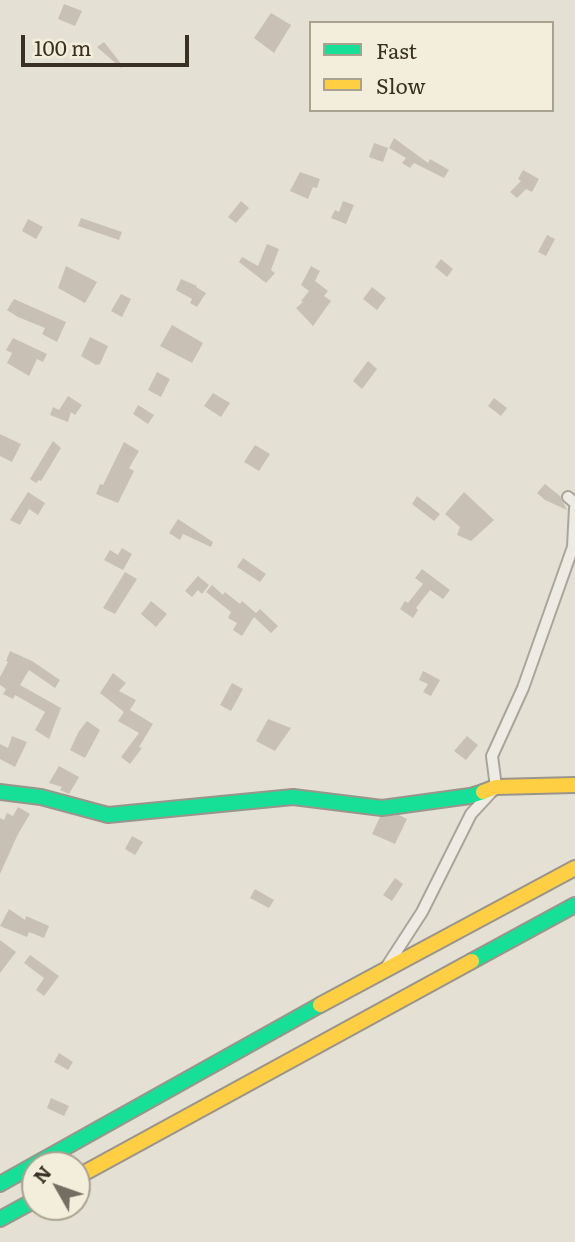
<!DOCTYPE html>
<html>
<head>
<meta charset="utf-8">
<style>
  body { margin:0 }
  #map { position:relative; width:575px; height:1242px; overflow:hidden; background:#e4e0d3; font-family:Literata,serif }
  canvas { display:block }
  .legend { position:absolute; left:309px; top:21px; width:245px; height:91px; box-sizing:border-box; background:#f3eedb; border:2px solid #a9a291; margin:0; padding:9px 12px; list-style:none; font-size:21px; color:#392f23 }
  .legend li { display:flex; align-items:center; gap:14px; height:35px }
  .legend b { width:35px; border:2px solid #a9a291 }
  .north { position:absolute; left:21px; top:1151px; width:70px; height:70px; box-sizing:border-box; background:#f3eedb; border:2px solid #a9a291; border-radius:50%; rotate:310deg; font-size:19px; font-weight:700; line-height:28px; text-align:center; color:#392f23 }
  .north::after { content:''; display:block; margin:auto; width:24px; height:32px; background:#756d61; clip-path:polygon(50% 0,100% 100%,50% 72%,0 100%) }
  .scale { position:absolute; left:21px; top:35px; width:168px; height:32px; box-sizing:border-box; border:4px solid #392f23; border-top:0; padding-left:9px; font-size:21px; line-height:24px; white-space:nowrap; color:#392f23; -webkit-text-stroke:5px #f3eedb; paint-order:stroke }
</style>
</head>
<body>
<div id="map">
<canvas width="575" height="1242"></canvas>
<ul class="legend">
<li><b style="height:9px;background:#16e098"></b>Fast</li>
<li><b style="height:9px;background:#ffcf43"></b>Slow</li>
</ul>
<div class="north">N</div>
<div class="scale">100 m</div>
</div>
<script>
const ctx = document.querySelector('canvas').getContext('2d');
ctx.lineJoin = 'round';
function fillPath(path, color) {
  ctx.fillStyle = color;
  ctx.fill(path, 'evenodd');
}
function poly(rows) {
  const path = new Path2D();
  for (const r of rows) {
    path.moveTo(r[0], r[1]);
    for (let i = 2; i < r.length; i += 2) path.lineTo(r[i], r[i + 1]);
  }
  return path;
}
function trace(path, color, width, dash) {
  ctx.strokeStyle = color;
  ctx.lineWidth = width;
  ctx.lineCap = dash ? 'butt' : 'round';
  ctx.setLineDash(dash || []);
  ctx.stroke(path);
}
fillPath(poly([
  [64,4,82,11,75,26,58,19],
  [271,13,291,25,274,53,254,38],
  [104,42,123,66,121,68,97,47],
  [394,138,428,163,430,159,449,170,444,178,414,163,410,168,402,163,406,158,389,148],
  [374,143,388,148,383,162,369,157],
  [523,170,539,179,532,192,526,189,517,198,510,192,521,181,518,179],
  [300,172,320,179,317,188,313,187,308,199,290,191],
  [241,201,249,208,236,223,228,217],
  [343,201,354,205,346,224,331,218,335,210,339,212],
  [81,218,122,232,119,240,78,226],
  [28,219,43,227,36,239,22,231],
  [547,235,555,239,546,256,538,252],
  [267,244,279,249,271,270,275,273,266,283,239,262,242,257,258,266],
  [441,259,453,269,447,277,435,267],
  [66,266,97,282,85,303,58,288],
  [311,266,320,271,315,281,328,291,324,296,331,301,313,326,296,308,303,302,301,301,309,291,301,285],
  [181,279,197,286,196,287,206,293,197,307,190,303,192,299,176,290],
  [372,287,386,298,377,310,363,299],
  [121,294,131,299,122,317,111,311],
  [14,299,66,322,57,342,42,334,45,328,18,317,7,310],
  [172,325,203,343,192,363,160,346],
  [90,337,108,346,100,364,96,365,81,356],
  [13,338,47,354,43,362,37,359,29,376,7,363,12,353,6,350],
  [368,361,377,369,362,389,353,381],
  [157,372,170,379,161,397,148,390],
  [213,393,230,403,221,417,204,406],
  [68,396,82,405,75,415,71,412,68,422,50,415,53,407,59,410],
  [494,398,507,408,501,416,488,406],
  [138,405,154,415,148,424,133,414],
  [0,434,21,444,12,462,0,456],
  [53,441,61,448,41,481,39,480,36,483,30,479],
  [124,442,139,451,129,468,134,471,118,503,96,494,100,484,103,485],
  [255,445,270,454,259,471,244,462],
  [545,484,560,496,567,510,545,500,537,493],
  [28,492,45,503,38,515,29,509,20,525,10,520],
  [464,492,494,520,471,541,457,535,460,527,445,514],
  [417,496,440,514,434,521,412,504],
  [178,519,213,542,211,547,183,534,180,540,169,533],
  [122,548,132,554,123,570,104,560,110,550,118,555],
  [243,558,266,574,260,582,237,567],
  [422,569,450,590,443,599,430,590,416,608,418,610,413,618,400,609,405,601,408,603,423,584,415,578],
  [125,572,137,579,115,614,103,608],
  [198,576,209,585,202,594,198,590,192,597,185,591],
  [212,585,223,595,225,592,240,604,242,601,256,613,260,609,278,626,271,633,254,617,242,636,233,630,237,623,228,618,231,612,206,592],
  [151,601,167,614,156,627,141,614],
  [10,651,32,661,60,680,55,688,29,670,20,685,61,708,49,739,35,730,45,712,15,695,13,699,3,694,6,689,0,685,0,677,8,662,6,661],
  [423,671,440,680,431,696,423,692,428,684,419,680],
  [113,673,126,683,119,691,136,700,130,710,153,724,139,747,142,748,130,764,121,757,139,733,118,721,124,712,100,693],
  [232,683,243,689,231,711,220,705],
  [268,719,291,728,275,751,256,741],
  [87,721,100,730,85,758,70,750,79,731],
  [12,736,27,742,15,767,0,759,0,744,8,748],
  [467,736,478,745,466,760,454,751],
  [59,766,79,777,69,794,60,790,62,787,49,783],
  [18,807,30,814,18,834,0,874,0,818,4,820,7,813,13,816],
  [399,815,407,819,395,844,372,834,380,817],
  [132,836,143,842,135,855,125,849],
  [395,878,403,884,392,901,383,895],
  [255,889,274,900,269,908,250,898],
  [9,909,25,920,26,916,49,926,44,938,29,932,27,937,0,926],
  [0,940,16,952,0,973],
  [30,955,59,976,44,996,36,990,44,978,24,963],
  [59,1053,73,1062,68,1070,54,1062],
  [51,1098,69,1106,64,1116,47,1108]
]), '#c8c0b4');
const street = poly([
  [568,497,575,503],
  [387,966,422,912,471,814,496,787,492,756,523,688,573,547,575,508]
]);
const fast = poly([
  [0,792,41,797,108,815,293,797,382,808,470,796,483,792],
  [472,961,575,905],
  [0,1184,320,1005],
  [0,1219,35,1200]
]);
const slow = poly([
  [483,792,496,787,575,785],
  [320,1005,575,868],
  [77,1177,472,961]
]);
trace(street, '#aaa59b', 14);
trace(fast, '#9a958b', 18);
trace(slow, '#9a958b', 18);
trace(street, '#edebe3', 10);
trace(fast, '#16e098', 14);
trace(slow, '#ffcf43', 14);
</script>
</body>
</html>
